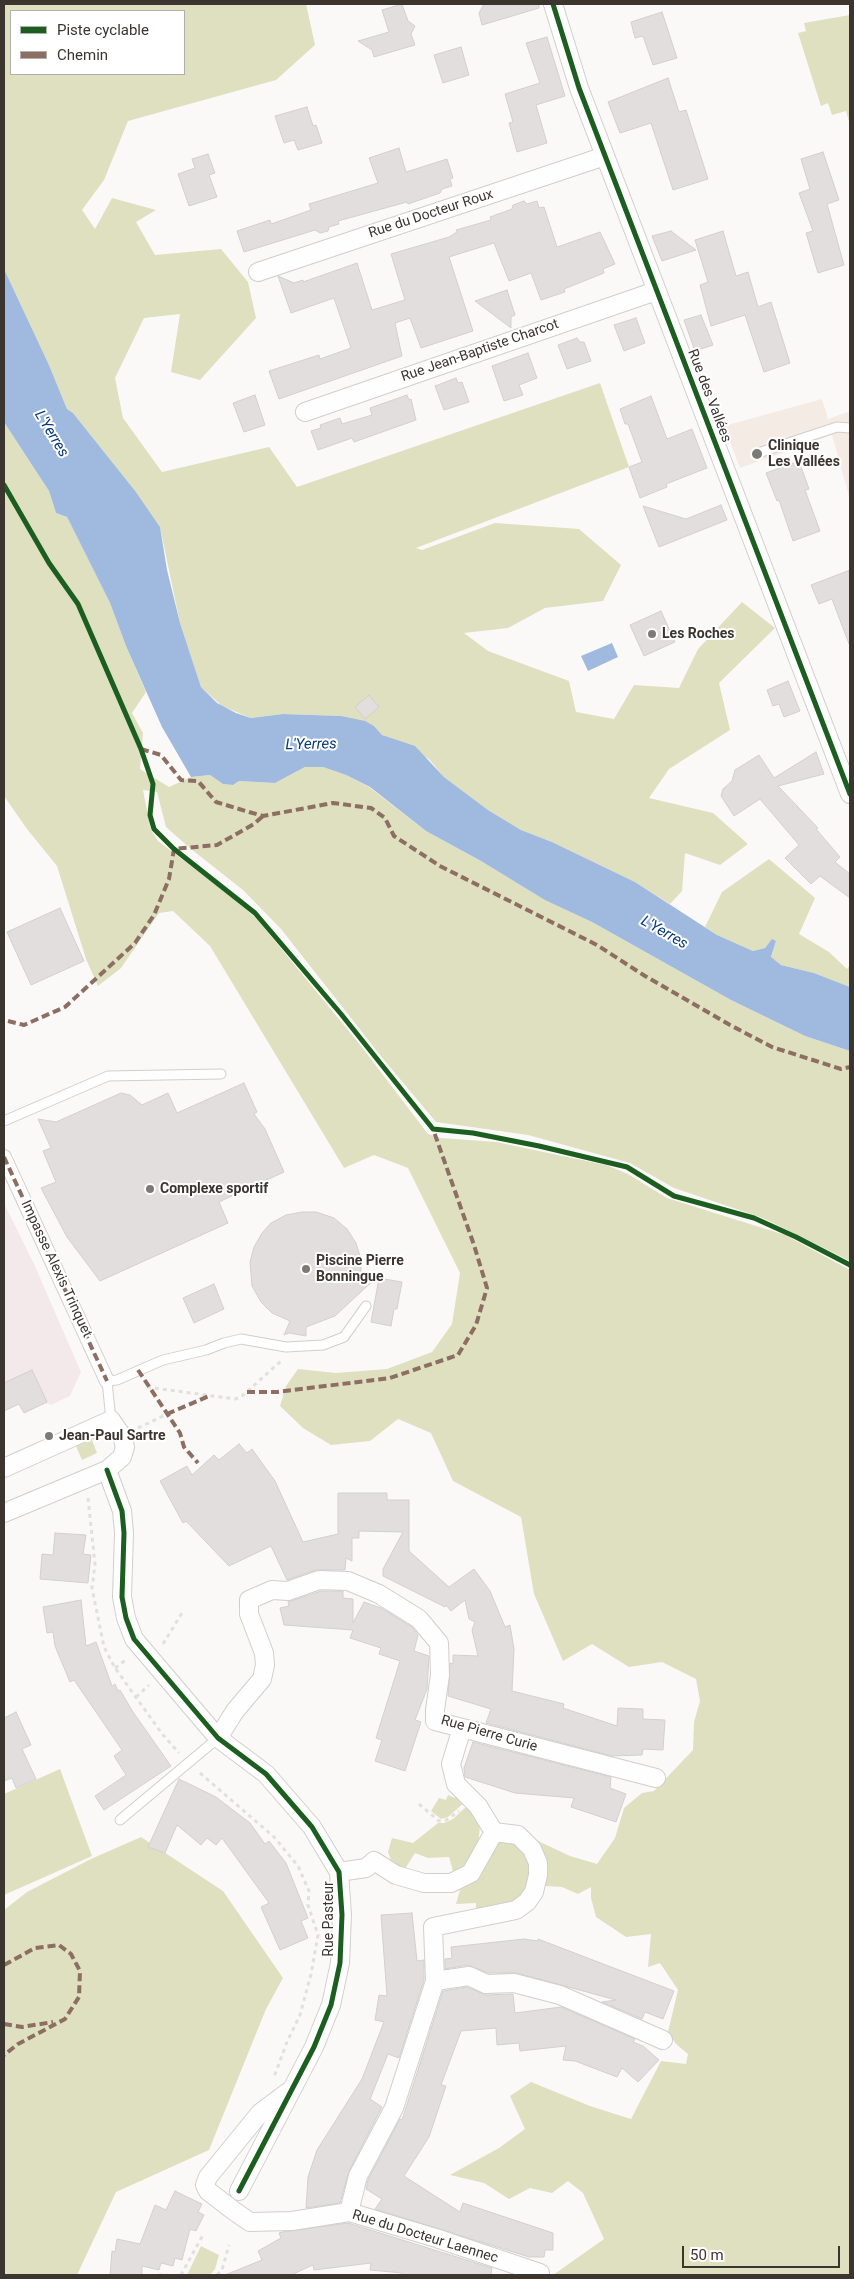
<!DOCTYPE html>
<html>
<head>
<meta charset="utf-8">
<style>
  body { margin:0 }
  #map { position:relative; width:854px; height:2279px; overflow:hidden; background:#fbf9f7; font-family:Roboto,sans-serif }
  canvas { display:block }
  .frame { position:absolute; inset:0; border:5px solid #3b342f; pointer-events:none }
  .legend { position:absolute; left:10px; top:10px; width:175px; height:65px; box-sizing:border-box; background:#fff; border:1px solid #b1aeac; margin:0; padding:6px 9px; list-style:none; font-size:15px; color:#3b342f }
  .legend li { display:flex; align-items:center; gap:10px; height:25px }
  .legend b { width:25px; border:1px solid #b1aeac }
  .scale { position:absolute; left:682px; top:2246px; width:158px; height:22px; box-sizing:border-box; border:2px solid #3b342f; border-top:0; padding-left:6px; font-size:15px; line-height:18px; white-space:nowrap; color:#3b342f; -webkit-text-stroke:4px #fff; paint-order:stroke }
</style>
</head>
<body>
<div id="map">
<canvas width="854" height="2279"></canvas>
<div class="frame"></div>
<ul class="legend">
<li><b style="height:6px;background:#1b5e20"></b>Piste cyclable</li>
<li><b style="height:6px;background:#8d6e63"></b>Chemin</li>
</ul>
<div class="scale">50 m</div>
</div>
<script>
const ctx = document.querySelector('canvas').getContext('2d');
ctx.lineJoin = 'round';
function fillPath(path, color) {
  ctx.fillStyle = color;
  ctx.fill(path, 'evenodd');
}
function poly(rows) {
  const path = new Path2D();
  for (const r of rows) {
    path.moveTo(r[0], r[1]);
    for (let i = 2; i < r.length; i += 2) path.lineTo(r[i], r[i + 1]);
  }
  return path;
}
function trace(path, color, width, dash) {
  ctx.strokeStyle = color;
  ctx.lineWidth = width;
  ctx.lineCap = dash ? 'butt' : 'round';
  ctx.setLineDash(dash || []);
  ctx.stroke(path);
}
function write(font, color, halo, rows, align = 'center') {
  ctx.font = font + ' Roboto,sans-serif';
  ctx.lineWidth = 4;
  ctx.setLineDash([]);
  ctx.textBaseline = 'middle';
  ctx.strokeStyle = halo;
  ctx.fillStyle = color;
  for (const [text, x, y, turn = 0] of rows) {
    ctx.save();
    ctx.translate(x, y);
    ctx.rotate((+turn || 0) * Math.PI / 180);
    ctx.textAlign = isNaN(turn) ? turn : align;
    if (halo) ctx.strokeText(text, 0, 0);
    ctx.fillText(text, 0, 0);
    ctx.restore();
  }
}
fillPath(poly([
  [822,399,828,419,850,411,850,500,832,435,740,468,724,426]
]), '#f4ebe5');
fillPath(poly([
  [4,1203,34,1264,81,1372,70,1396,51,1405,47,1403,24,1413,19,1404,4,1411]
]), '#f3e9ea');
fillPath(poly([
  [4,4,306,4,315,45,276,80,128,121,104,180,82,210,95,229,112,198,156,210,136,222,155,255,221,249,248,282,256,318,200,380,171,372,180,314,144,318,115,378,123,418,162,472,269,447,297,487,600,383,629,467,416,548,422,550,495,523,579,529,621,565,603,601,545,608,508,628,464,633,488,651,569,681,576,712,614,719,634,685,679,688,698,649,742,602,775,628,719,683,730,730,669,769,649,798,713,813,748,844,720,865,685,853,682,891,670,904,635,882,552,842,521,830,488,810,444,777,429,759,397,741,382,735,374,726,341,716,283,714,251,718,222,706,201,687,180,623,160,527,136,492,73,413,67,409,49,365,4,269],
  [11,11,184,11,184,74,11,74],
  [850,15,850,125,846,111,832,115,828,103,821,106,798,33,806,31,804,23],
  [4,422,49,491,56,513,67,517,110,603,126,646,146,692,132,713,143,733,140,769,169,787,191,777,210,775,223,784,233,785,239,781,275,783,305,767,323,767,346,775,369,787,426,831,481,861,546,900,592,922,731,1000,805,1036,850,1051,850,1261,763,1218,674,1188,630,1163,528,1135,436,1122,384,1060,281,929,243,890,191,849,166,827,157,792,143,790,151,830,158,841,222,889,256,918,361,1046,428,1134,441,1138,496,1142,606,1165,628,1174,667,1198,785,1235,850,1270,850,2275,553,2275,604,2239,583,2193,568,2181,552,2193,530,2188,509,2199,484,2183,450,2175,499,2148,525,2129,510,2096,531,2082,590,2106,631,2119,661,2061,686,2064,688,2054,676,2044,668,2032,678,1990,660,1963,648,1967,651,1934,626,1937,596,1917,591,1898,591,1887,578,1894,562,1887,545,1886,546,1869,534,1839,570,1856,597,1864,615,1838,624,1808,642,1793,654,1791,693,1750,694,1722,700,1701,696,1679,662,1662,629,1667,592,1644,563,1661,534,1594,521,1517,453,1481,431,1433,398,1419,370,1441,331,1445,303,1428,280,1406,286,1386,298,1369,336,1373,387,1369,432,1352,452,1324,460,1273,408,1168,374,1155,344,1168,210,946,173,911,159,913,121,968,98,986,86,959,57,866,27,829,4,796],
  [769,859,815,898,799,934,829,952,847,969,850,965,850,987,814,973,781,965,771,958,776,941,772,940,765,948,753,951,717,935,705,927,722,892],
  [91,1438,97,1453,82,1460,76,1446],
  [60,1769,92,1856,4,1895,4,1794],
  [457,1793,466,1801,448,1817,441,1819,431,1811,439,1798,446,1800,448,1795,455,1798],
  [469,1804,480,1825,478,1847,470,1864,454,1875,449,1857,428,1858,415,1853,403,1872,392,1863,388,1852,392,1838,413,1843,438,1823,444,1823,453,1819],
  [141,1837,223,1891,283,1978,266,2009,209,2150,116,2192,77,2275,4,2275,4,1910,27,1892,91,1859],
  [502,1841,520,1844,532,1866,525,1898,476,1914,476,1903,456,1904,460,1890,497,1844],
  [201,2246,219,2255,215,2269,210,2275,187,2275]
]), '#dee0c0');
fillPath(poly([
  [4,269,49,365,67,409,73,413,136,492,160,527,167,570,180,623,201,687,217,703,236,713,251,718,283,714,341,716,365,721,374,726,382,735,415,746,444,777,488,810,521,830,552,842,635,882,717,935,753,951,765,948,772,939,776,941,771,957,781,965,814,973,850,987,850,1051,805,1036,731,1000,592,922,545,900,481,861,426,831,370,787,346,775,323,767,305,767,275,783,239,781,233,785,223,784,210,775,191,777,162,727,126,646,110,603,67,517,56,513,49,491,4,422],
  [612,643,618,657,588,671,581,656]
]), '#a0b9de');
const building = poly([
  [402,4,408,21,415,26,411,34,415,45,374,57,372,50,358,41,389,32,382,10,402,4],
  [484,4,539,4,539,8,482,25,479,13,484,4],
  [662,12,677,58,653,65,643,36,635,38,631,22,662,12],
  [547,37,565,96,536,105,547,143,517,152,509,123,513,122,505,94,540,83,526,43,547,37],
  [461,47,469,75,443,83,434,55,461,47],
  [668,78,679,112,686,110,708,179,673,190,651,123,620,133,608,102,668,78],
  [307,107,313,126,316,125,322,143,298,150,294,140,284,143,275,116,307,107],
  [399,148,406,172,447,159,453,178,450,179,452,186,442,189,440,193,408,204,407,202,338,221,339,224,329,227,328,231,320,233,315,230,244,252,237,231,270,220,271,224,311,210,309,204,378,183,369,158,399,148],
  [823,152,839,200,827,204,844,265,818,273,806,233,813,231,799,193,810,189,801,159,823,152],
  [208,154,215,173,209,175,217,197,189,206,178,174,195,168,192,159,208,154],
  [524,201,527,204,537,201,539,208,544,207,557,247,600,232,615,264,603,269,604,273,564,289,565,292,541,300,531,273,509,281,494,243,449,257,473,331,421,348,410,318,395,323,402,356,279,399,269,371,319,355,320,359,351,348,334,298,291,313,278,276,294,283,303,280,303,282,357,263,372,310,405,300,391,254,449,237,457,232,456,230,491,220,490,217,512,209,513,205,524,201],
  [671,231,696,250,662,261,652,236,671,231],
  [723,231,736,276,748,272,758,307,771,302,790,363,764,372,745,315,711,326,700,285,708,282,695,240,723,231],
  [507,290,515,315,511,317,511,328,475,301,507,290],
  [701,315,713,345,695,351,684,320,701,315],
  [636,318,645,343,624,351,614,325,636,318],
  [577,338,580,342,584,342,591,361,567,369,558,345,577,338],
  [528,353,537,378,519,385,523,395,504,401,492,366,528,353],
  [456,378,458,383,462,382,469,402,444,410,435,386,456,378],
  [255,395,265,425,244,432,233,403,255,395],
  [407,395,409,400,411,399,416,420,354,442,352,438,318,450,311,431,321,428,320,425,340,418,342,424,372,415,370,408,407,395],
  [651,396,667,439,692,429,707,468,666,484,667,487,640,498,629,467,642,462,628,424,625,424,620,409,651,396],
  [799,461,809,489,805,490,820,531,793,541,779,500,777,501,766,473,799,461],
  [721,505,727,520,659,547,643,506,686,519,721,505],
  [850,570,850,643,849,644,832,599,819,604,811,585,850,570],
  [661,611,675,642,644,656,630,625,661,611],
  [788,681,800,711,784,717,779,704,773,706,767,690,788,681],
  [369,695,379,707,365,719,355,707,369,695],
  [816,752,824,774,778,786,818,828,816,829,840,857,835,862,850,874,850,898,820,876,811,884,785,858,799,845,760,799,734,816,721,796,723,789,732,781,735,770,759,755,774,778,816,752],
  [60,908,84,961,31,985,7,932,60,908],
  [244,1083,257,1112,254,1114,265,1129,284,1172,219,1202,228,1223,100,1281,67,1237,41,1188,56,1182,43,1151,51,1148,38,1119,56,1122,121,1093,130,1095,142,1105,168,1093,177,1113,244,1083],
  [302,1212,316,1212,334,1218,347,1229,356,1243,361,1259,361,1275,376,1278,335,1316,306,1327,306,1336,289,1333,284,1335,290,1321,272,1313,261,1302,252,1286,250,1262,254,1247,262,1233,271,1223,286,1215,302,1212],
  [379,1278,402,1282,397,1309,394,1309,391,1326,371,1322,379,1278],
  [214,1284,224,1309,194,1323,183,1298,214,1284],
  [32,1370,47,1402,24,1413,19,1404,4,1411,4,1383,32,1370],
  [239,1444,247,1453,252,1449,275,1481,303,1542,338,1534,338,1493,387,1493,387,1500,409,1500,409,1551,449,1587,474,1569,490,1591,505,1627,510,1625,514,1649,512,1691,564,1704,563,1708,617,1726,618,1708,643,1709,643,1719,665,1720,663,1750,643,1749,642,1755,612,1756,486,1723,491,1709,448,1696,450,1663,453,1664,453,1655,478,1656,472,1630,475,1622,469,1619,465,1600,451,1611,446,1605,445,1607,383,1576,383,1569,403,1532,359,1531,359,1538,352,1538,352,1561,346,1558,345,1570,316,1570,287,1580,271,1546,229,1566,186,1521,183,1523,160,1481,187,1466,192,1475,214,1455,219,1460,239,1444],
  [55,1533,86,1535,83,1554,91,1555,88,1583,40,1579,42,1554,53,1555,55,1533],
  [321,1591,343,1591,343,1598,353,1599,353,1623,364,1602,381,1608,412,1627,418,1635,414,1651,429,1656,427,1689,415,1720,421,1722,405,1771,375,1761,382,1740,376,1738,400,1661,379,1654,381,1648,350,1638,353,1630,284,1625,280,1608,289,1606,288,1602,321,1591],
  [81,1600,86,1646,96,1642,112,1686,115,1684,118,1691,120,1690,133,1712,171,1766,104,1810,95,1796,126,1775,114,1756,122,1750,74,1680,70,1682,55,1646,53,1632,47,1633,43,1607,81,1600],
  [16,1712,31,1745,22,1749,36,1779,16,1788,12,1778,4,1781,4,1718,16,1712],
  [473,1742,611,1777,610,1788,626,1794,616,1822,571,1807,574,1798,515,1793,465,1777,464,1768,473,1742],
  [179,1779,216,1797,250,1823,265,1844,269,1841,286,1863,308,1918,301,1921,308,1938,280,1950,261,1907,269,1903,222,1838,216,1845,207,1838,201,1845,177,1825,165,1853,148,1847,179,1779],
  [412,1913,417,1961,424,1960,424,1980,399,2058,388,2054,370,2099,382,2107,349,2171,340,2203,306,2208,308,2177,317,2150,362,2079,384,2022,375,2020,379,1995,387,1996,381,1915,412,1913],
  [524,1939,538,1941,538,1939,674,1991,663,2019,645,2012,642,2019,602,2002,616,2000,517,1973,488,1973,468,1965,445,1969,445,1959,452,1958,451,1947,524,1939],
  [467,1987,486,1995,513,1994,515,2013,561,2007,635,2039,633,2042,643,2046,659,2060,638,2082,622,2068,617,2077,575,2061,563,2060,566,2046,520,2051,519,2043,497,2045,496,2028,461,2031,441,2085,446,2086,429,2137,404,2176,460,2212,463,2203,553,2233,553,2250,545,2250,544,2257,529,2257,375,2209,382,2199,366,2189,368,2180,400,2119,402,2120,443,1991,467,1987],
  [175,2191,202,2204,198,2212,204,2215,196,2231,190,2229,182,2260,175,2258,173,2266,161,2263,159,2270,142,2266,142,2275,110,2275,112,2251,115,2252,117,2239,140,2244,155,2205,166,2210,175,2191],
  [348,2223,492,2268,491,2275,401,2275,402,2273,370,2270,371,2263,314,2270,313,2265,291,2275,225,2275,262,2260,258,2251,281,2238,279,2233,282,2232,348,2223]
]);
fillPath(building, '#e3dede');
trace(building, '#d4cfcf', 1);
const service = poly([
  [758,453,837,427,850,428],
  [4,1121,108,1076,221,1074],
  [111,1420,107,1381,117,1380,163,1360,206,1350,224,1343,241,1339,286,1347,323,1345,344,1337,366,1306],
  [120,1820,218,1738]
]);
const pedestrian = poly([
  [4,1157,107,1381]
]);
const minor = poly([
  [553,4,579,88,850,794],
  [258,272,605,156],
  [305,412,656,291],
  [4,1468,111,1420,122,1436,125,1447,122,1457,107,1470,4,1513],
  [107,1470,122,1511,124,1533,122,1597,126,1618,134,1639,218,1738,266,1774,312,1827,339,1872,342,1915,340,1963,331,2005,314,2047,239,2191],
  [462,1728,451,1764,456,1784,478,1806,494,1832],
  [218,1738,235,1711,262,1679,265,1665,264,1653,249,1614,249,1600,272,1590,288,1591,319,1580,348,1581,379,1594,419,1619,439,1643,440,1675,435,1710,435,1721,656,1778],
  [339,1872,366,1868,374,1861,396,1875,424,1883,451,1883,471,1873,494,1832,518,1835,532,1849,538,1863,538,1875,534,1892,527,1902,516,1910,433,1927,435,1981,394,2108,358,2176,349,2212],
  [435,1981,469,1976,486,1984,514,1983,560,1995,663,2040],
  [288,2092,260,2113,208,2177,205,2185,208,2191,234,2211,250,2222,292,2221,349,2212,436,2238,540,2273]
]);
trace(service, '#d2ceca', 11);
trace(pedestrian, '#d2ceca', 16);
trace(minor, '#d2ceca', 20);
trace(poly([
  [4,485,49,563,78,604,141,749,153,784,150,815,154,829,174,849,255,913,341,1014,433,1129,473,1133,539,1146,627,1167,674,1196,754,1218,796,1237,850,1265],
  [147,1387,235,1399,241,1397,281,1361],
  [138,1428,167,1414],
  [88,1498,95,1564,92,1588,104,1647,115,1668,163,1735,179,1753],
  [163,1644,182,1613],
  [115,1668,127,1659],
  [136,1697,149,1685],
  [200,1773,274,1837,298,1866,309,1891,308,1905,318,1935,311,1974,300,2015,287,2042,274,2077],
  [419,1804,439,1821,446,1820,459,1811],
  [159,2275,168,2275],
  [181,2275,204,2233],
  [217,2275,222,2270,229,2245]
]), '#e1e0de', 3, [4, 4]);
trace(service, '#fefefe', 9);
trace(pedestrian, '#fefefe', 14);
trace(minor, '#fefefe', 18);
trace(poly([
  [141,749,161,755,181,780,198,781,216,802,249,812,263,816,333,803,371,808,385,818,394,836,440,866,597,945,645,976,730,1025,772,1047,841,1069,850,1067],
  [8,1021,24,1025,65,1007,135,943,154,915,169,879,174,849,217,845,254,824,263,816],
  [4,1157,107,1381],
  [138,1370,180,1433,184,1447,198,1463],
  [247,1392,277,1392,390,1378,458,1355,476,1325,487,1288,474,1245,433,1129],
  [167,1414,209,1396],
  [4,1965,35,1948,59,1945,71,1954,80,1971,79,1997,65,2019,18,2044,4,2055],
  [4,2024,22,2027,53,2022]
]), '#8d6e63', 4, [8, 4]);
trace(poly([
  [553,4,579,88,850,794],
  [4,485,49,563,78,604,141,749,153,784,150,815,154,829,174,849,255,913,341,1014,433,1129,473,1133,539,1146,627,1167,674,1196,754,1218,796,1237,850,1265],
  [107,1470,122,1511,124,1533,122,1597,126,1618,134,1639,218,1738,266,1774,312,1827,339,1872,342,1915,340,1963,331,2005,314,2047,239,2191]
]), '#1b5e20', 5);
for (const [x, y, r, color] of [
  [757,454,6,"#7e7975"],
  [652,634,5,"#7e7975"],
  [150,1189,5,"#7e7975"],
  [306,1269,5,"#7e7975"],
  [49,1436,5,"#7e7975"]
]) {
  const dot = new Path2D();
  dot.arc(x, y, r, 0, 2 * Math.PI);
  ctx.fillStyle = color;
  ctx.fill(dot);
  trace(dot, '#fff', 2);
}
write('14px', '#3b342f', '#fff', [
  ["Rue du Docteur Roux",431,214,-18],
  ["Rue Jean-Baptiste Charcot",480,351,-19],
  ["Rue des Vallées",709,396,69],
  ["Impasse Alexis Trinquet",56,1269,65],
  ["Rue Pierre Curie",489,1734,16],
  ["Rue Pasteur",329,1919,-90],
  ["Rue du Docteur Laennec",425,2237,17]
]);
write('bold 14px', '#3b342f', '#fff', [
  ["Clinique",768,446],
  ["Les Vallées",768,462],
  ["Les Roches",662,634],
  ["Complexe sportif",160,1189],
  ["Piscine Pierre",316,1261],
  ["Bonningue",316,1277],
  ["Jean-Paul Sartre",59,1436]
], 'left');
write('italic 15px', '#073877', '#fff', [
  ["L'Yerres",51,434,59],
  ["L'Yerres",311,745,-1],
  ["L'Yerres",664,933,30]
]);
</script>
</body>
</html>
